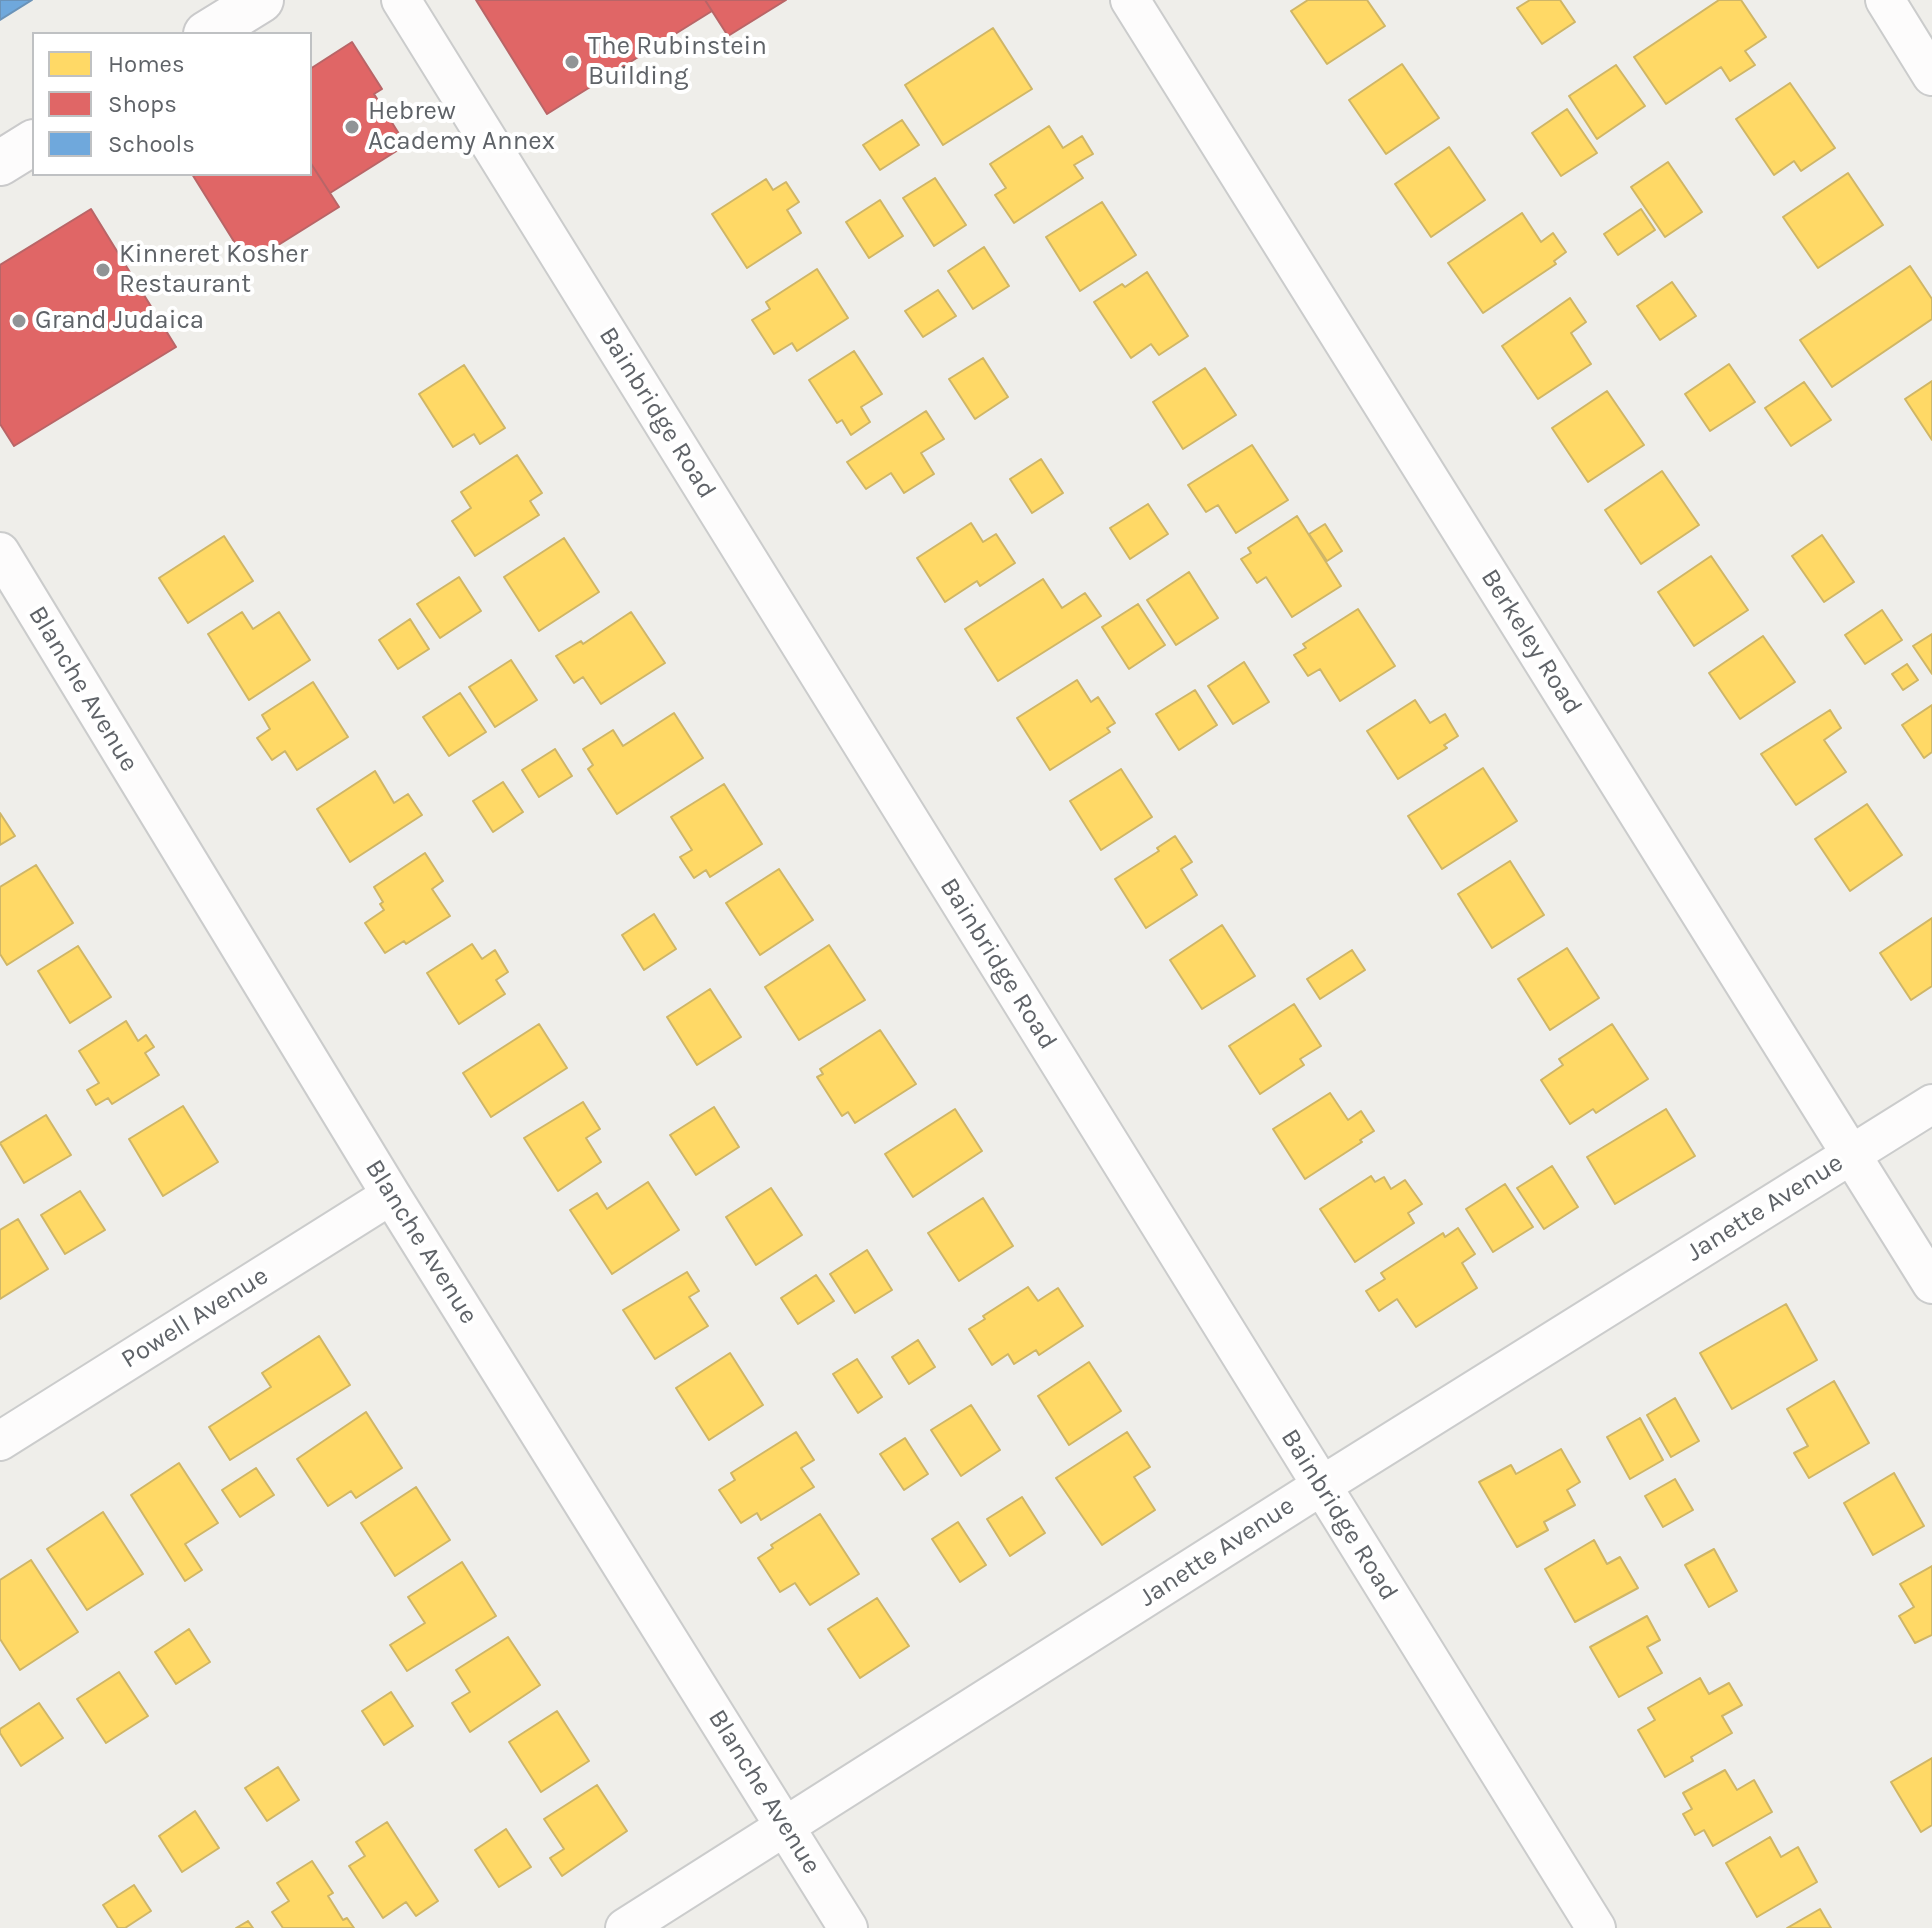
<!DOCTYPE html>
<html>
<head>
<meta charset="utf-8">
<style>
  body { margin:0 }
  #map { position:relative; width:1932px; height:1928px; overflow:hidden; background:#efeeea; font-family:Karla,sans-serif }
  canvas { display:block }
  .legend { position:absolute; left:32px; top:32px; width:280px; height:144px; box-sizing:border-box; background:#fff; border:2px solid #bfc1c3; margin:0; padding:10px 14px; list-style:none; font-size:24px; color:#5f6368 }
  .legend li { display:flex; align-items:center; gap:16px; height:40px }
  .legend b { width:40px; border:2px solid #bfc1c3 }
</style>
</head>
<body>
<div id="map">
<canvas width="1932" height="1928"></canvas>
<ul class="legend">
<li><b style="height:22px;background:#ffd966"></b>Homes</li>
<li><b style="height:22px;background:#e06666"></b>Shops</li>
<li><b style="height:22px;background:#6fa8dc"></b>Schools</li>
</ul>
</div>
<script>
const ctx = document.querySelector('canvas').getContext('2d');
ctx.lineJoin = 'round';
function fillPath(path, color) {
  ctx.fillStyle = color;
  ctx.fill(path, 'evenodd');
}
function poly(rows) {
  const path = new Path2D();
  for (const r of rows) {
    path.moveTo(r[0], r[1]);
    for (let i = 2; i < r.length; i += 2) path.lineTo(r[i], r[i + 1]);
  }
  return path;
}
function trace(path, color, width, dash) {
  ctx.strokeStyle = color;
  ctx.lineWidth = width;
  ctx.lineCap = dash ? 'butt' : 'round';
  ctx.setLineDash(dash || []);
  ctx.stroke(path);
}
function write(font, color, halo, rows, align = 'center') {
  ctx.font = font + ' Karla,sans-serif';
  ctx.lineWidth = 8;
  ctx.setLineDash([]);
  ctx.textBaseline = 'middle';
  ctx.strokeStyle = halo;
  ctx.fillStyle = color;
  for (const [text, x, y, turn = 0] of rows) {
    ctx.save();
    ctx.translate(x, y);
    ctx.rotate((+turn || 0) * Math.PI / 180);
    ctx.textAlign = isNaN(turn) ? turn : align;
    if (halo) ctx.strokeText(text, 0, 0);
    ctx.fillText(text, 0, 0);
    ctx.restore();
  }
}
const homes = poly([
  [1308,0,1367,0,1385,26,1327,64,1291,11,1308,0],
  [1530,0,1560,0,1575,22,1542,44,1517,8,1530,0],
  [1719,0,1741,0,1766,37,1745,51,1755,65,1730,81,1721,67,1666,104,1634,57,1719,0],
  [993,28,1032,89,943,145,905,85,993,28],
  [1402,64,1439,118,1386,154,1349,100,1402,64],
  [1616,65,1645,106,1597,139,1569,96,1616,65],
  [1790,83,1835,148,1801,171,1794,161,1774,175,1736,119,1790,83],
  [1567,109,1597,153,1561,176,1532,133,1567,109],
  [902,120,919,145,880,170,863,145,902,120],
  [1049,126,1063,148,1082,136,1093,154,1074,165,1083,178,1014,223,995,195,1006,188,990,164,1049,126],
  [1449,147,1485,200,1431,237,1395,184,1449,147],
  [1668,162,1702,212,1665,237,1631,187,1668,162],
  [1848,173,1883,225,1818,268,1783,217,1848,173],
  [935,178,966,225,934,246,903,198,935,178],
  [766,179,773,190,786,182,799,202,787,210,801,233,747,268,712,214,766,179],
  [880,200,903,236,869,258,846,222,880,200],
  [1102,202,1136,255,1080,291,1046,237,1102,202],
  [1641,209,1655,230,1618,255,1604,234,1641,209],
  [1522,213,1541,242,1553,233,1566,252,1554,261,1556,264,1483,313,1448,263,1522,213],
  [984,247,1009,286,973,309,948,271,984,247],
  [1910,266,1932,299,1932,319,1832,387,1800,340,1910,266],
  [817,269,848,318,797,351,792,343,774,354,752,320,770,309,766,302,817,269],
  [1147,272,1188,336,1159,355,1151,344,1131,358,1094,302,1122,284,1125,287,1147,272],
  [1672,282,1696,316,1660,340,1637,306,1672,282],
  [938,290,956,316,923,337,905,311,938,290],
  [1570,298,1586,322,1571,333,1591,364,1538,399,1502,346,1570,298],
  [854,351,882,394,861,407,870,422,851,435,842,420,837,423,809,380,854,351],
  [983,358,1008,397,975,419,949,379,983,358],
  [1729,364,1755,402,1710,431,1685,394,1729,364],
  [464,365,505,428,480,444,474,434,453,447,419,394,464,365],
  [1205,368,1236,415,1183,449,1153,402,1205,368],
  [1932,381,1932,440,1905,399,1932,381],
  [1804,382,1831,420,1791,446,1765,408,1804,382],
  [1607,391,1644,445,1588,482,1552,428,1607,391],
  [926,411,944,439,921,453,934,474,904,493,891,473,866,489,847,462,926,411],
  [1252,445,1288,500,1236,533,1218,505,1206,512,1188,485,1252,445],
  [517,455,542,493,530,501,539,515,475,556,452,521,471,508,461,492,517,455],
  [1041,459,1063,493,1032,513,1010,479,1041,459],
  [1662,471,1699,525,1641,564,1605,510,1662,471],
  [1148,504,1168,534,1130,559,1110,528,1148,504],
  [1297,516,1341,586,1292,617,1266,577,1257,583,1241,559,1251,553,1248,548,1297,516],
  [971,523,983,542,996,534,1015,563,980,586,977,581,945,602,917,558,971,523],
  [1325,524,1342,551,1327,561,1309,534,1325,524],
  [1822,535,1854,582,1824,602,1792,556,1822,535],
  [224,536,253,581,188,623,159,578,224,536],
  [564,538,599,592,539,631,504,577,564,538],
  [1711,556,1748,610,1694,646,1658,592,1711,556],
  [1189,572,1218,618,1176,645,1147,600,1189,572],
  [459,577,481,611,440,638,417,604,459,577],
  [1043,579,1062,608,1085,593,1101,616,998,681,965,629,1043,579],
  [1138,604,1165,645,1129,669,1102,627,1138,604],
  [1358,609,1395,666,1340,701,1320,669,1308,676,1294,655,1306,648,1303,644,1358,609],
  [1882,610,1902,640,1865,664,1845,635,1882,610],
  [242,612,253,629,279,612,310,660,249,700,208,634,242,612],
  [631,612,665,663,601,704,583,677,574,683,556,656,581,641,583,644,631,612],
  [410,619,429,649,398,669,379,640,410,619],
  [1932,634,1932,674,1913,646,1932,634],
  [1763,636,1795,682,1740,719,1709,673,1763,636],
  [511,660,537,700,495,727,469,687,511,660],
  [1244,662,1269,702,1233,724,1208,686,1244,662],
  [1907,664,1918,680,1903,690,1892,674,1907,664],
  [1077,680,1091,702,1098,697,1115,723,1107,728,1110,732,1050,770,1017,718,1077,680],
  [313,682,348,737,297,770,285,751,272,760,257,738,270,729,262,715,313,682],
  [1195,690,1217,725,1179,750,1156,714,1195,690],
  [460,693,486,732,449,756,423,717,460,693],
  [1415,700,1430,723,1445,714,1458,736,1444,745,1447,748,1398,779,1367,731,1415,700],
  [1932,705,1932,752,1924,758,1902,725,1932,705],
  [1830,710,1841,728,1824,740,1846,772,1796,805,1761,754,1830,710],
  [674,713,703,758,617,814,588,769,593,765,583,749,613,730,623,746,674,713],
  [555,749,572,776,539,797,522,770,555,749],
  [1483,768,1517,821,1442,869,1408,816,1483,768],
  [1121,769,1152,817,1101,850,1070,801,1121,769],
  [375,771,394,803,408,794,422,815,350,862,317,809,375,771],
  [503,782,523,812,493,832,473,801,503,782],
  [724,784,762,844,710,877,706,870,694,878,680,857,692,850,671,817,724,784],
  [1867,804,1902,855,1850,891,1815,839,1867,804],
  [0,813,15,836,0,845,0,813],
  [1175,836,1192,862,1181,869,1197,895,1146,928,1115,879,1159,851,1157,848,1175,836],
  [425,853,443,881,432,889,450,916,406,944,404,941,385,953,365,923,384,910,380,904,383,902,374,887,425,853],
  [1510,861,1544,915,1492,948,1458,894,1510,861],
  [36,865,73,923,7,965,0,954,0,887,36,865],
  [779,869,813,920,760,955,726,903,779,869],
  [654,914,676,949,644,970,622,935,654,914],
  [1932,918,1932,986,1911,1000,1880,953,1932,918],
  [1222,925,1255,976,1202,1009,1170,960,1222,925],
  [472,944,482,959,495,950,508,972,496,980,505,994,459,1024,427,973,472,944],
  [829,945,865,1000,799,1040,765,987,829,945],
  [78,946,111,997,70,1023,38,971,78,946],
  [1567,948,1599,998,1550,1030,1518,979,1567,948],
  [1352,950,1365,970,1320,999,1307,979,1352,950],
  [710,989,741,1037,697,1065,667,1017,710,989],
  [1294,1004,1321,1046,1300,1059,1304,1065,1260,1094,1229,1046,1294,1004],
  [126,1021,138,1041,146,1035,154,1047,145,1053,159,1075,112,1104,108,1098,96,1105,87,1090,99,1083,79,1051,126,1021],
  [539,1024,567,1068,491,1117,463,1073,539,1024],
  [1612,1024,1648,1079,1596,1113,1593,1109,1570,1124,1541,1080,1563,1065,1559,1059,1612,1024],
  [880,1030,916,1084,855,1123,848,1112,842,1116,817,1077,823,1074,820,1069,880,1030],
  [1330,1093,1348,1120,1361,1111,1374,1131,1360,1140,1362,1142,1305,1179,1273,1129,1330,1093],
  [583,1102,600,1129,586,1138,601,1162,558,1191,524,1138,583,1102],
  [183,1106,218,1162,163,1196,129,1139,183,1106],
  [714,1107,739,1147,696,1175,670,1135,714,1107],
  [955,1109,982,1151,913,1197,885,1154,955,1109],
  [1666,1109,1695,1156,1615,1204,1587,1157,1666,1109],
  [46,1115,71,1155,24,1183,0,1143,46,1115],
  [1552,1166,1578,1207,1544,1229,1517,1188,1552,1166],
  [1371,1176,1375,1182,1384,1177,1391,1189,1405,1180,1422,1204,1408,1213,1414,1223,1355,1262,1320,1209,1371,1176],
  [648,1182,679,1230,612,1274,570,1210,597,1193,607,1209,648,1182],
  [1505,1184,1533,1227,1493,1252,1466,1209,1505,1184],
  [771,1188,802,1235,756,1265,726,1217,771,1188],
  [80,1191,105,1230,65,1254,41,1215,80,1191],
  [983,1198,1013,1246,959,1281,928,1233,983,1198],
  [18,1219,48,1269,0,1299,0,1230,18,1219],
  [1458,1228,1475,1254,1462,1263,1477,1288,1416,1327,1397,1299,1379,1311,1366,1291,1385,1279,1381,1273,1443,1233,1445,1237,1458,1228],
  [867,1250,892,1290,855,1313,830,1274,867,1250],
  [687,1272,699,1291,689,1297,708,1326,655,1359,623,1310,687,1272],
  [816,1275,834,1301,798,1324,781,1298,816,1275],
  [1028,1287,1038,1301,1058,1288,1083,1326,1039,1355,1036,1350,1014,1364,1008,1354,992,1365,969,1329,985,1319,983,1316,1028,1287],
  [1786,1304,1817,1360,1732,1409,1700,1353,1786,1304],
  [319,1336,350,1385,230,1460,209,1427,271,1387,262,1373,319,1336],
  [918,1340,935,1367,909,1384,892,1357,918,1340],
  [730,1353,763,1405,709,1440,676,1388,730,1353],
  [857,1359,882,1397,858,1413,833,1374,857,1359],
  [1089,1362,1121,1411,1069,1445,1038,1396,1089,1362],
  [1834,1381,1869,1443,1809,1478,1794,1453,1808,1446,1787,1409,1834,1381],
  [1675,1398,1699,1441,1671,1457,1647,1415,1675,1398],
  [971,1405,1000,1450,961,1476,931,1430,971,1405],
  [366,1412,402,1468,356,1498,351,1491,328,1506,297,1459,366,1412],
  [1640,1418,1663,1460,1630,1479,1607,1437,1640,1418],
  [796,1432,814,1460,801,1468,814,1487,761,1520,757,1513,741,1523,719,1490,735,1480,731,1473,796,1432],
  [1127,1432,1150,1467,1134,1477,1155,1510,1102,1545,1056,1478,1127,1432],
  [905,1438,928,1474,904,1490,880,1454,905,1438],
  [1561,1449,1580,1482,1567,1490,1575,1505,1544,1522,1548,1530,1517,1547,1479,1482,1511,1465,1516,1474,1561,1449],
  [179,1463,218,1523,185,1544,202,1570,185,1581,131,1495,179,1463],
  [256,1468,274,1495,240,1517,222,1490,256,1468],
  [1894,1473,1924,1526,1873,1555,1844,1503,1894,1473],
  [1675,1479,1693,1510,1663,1527,1645,1496,1675,1479],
  [416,1487,450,1540,395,1576,361,1523,416,1487],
  [1022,1497,1045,1533,1010,1556,987,1519,1022,1497],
  [103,1512,143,1574,87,1610,47,1549,103,1512],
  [820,1514,859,1574,810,1605,795,1583,780,1592,758,1558,773,1548,771,1545,820,1514],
  [958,1522,986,1565,960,1582,932,1539,958,1522],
  [1594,1540,1607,1564,1620,1557,1638,1588,1575,1622,1545,1569,1594,1540],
  [1714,1549,1737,1591,1709,1607,1685,1565,1714,1549],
  [31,1560,78,1632,20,1670,0,1639,0,1580,31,1560],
  [462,1562,496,1616,407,1671,390,1645,425,1623,408,1597,462,1562],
  [1932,1566,1932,1635,1915,1643,1899,1616,1914,1607,1900,1584,1932,1566],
  [877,1598,909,1646,860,1678,828,1629,877,1598],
  [1647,1616,1660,1640,1647,1647,1662,1673,1619,1697,1590,1647,1647,1616],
  [189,1629,210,1662,176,1684,155,1652,189,1629],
  [508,1637,540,1685,470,1732,452,1703,470,1692,456,1670,508,1637],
  [119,1672,148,1716,106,1743,77,1699,119,1672],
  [1700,1678,1709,1694,1729,1683,1742,1705,1722,1716,1732,1733,1691,1757,1693,1761,1665,1777,1638,1730,1655,1720,1648,1708,1700,1678],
  [391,1692,413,1726,384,1745,362,1711,391,1692],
  [39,1703,63,1738,21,1766,0,1733,0,1729,39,1703],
  [557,1711,589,1761,541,1792,509,1742,557,1711],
  [1932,1758,1932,1825,1921,1832,1891,1782,1932,1758],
  [278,1767,299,1800,267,1821,245,1788,278,1767],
  [1725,1770,1737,1790,1754,1780,1772,1812,1713,1846,1704,1830,1695,1835,1683,1814,1692,1809,1683,1793,1725,1770],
  [597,1785,627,1831,562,1876,550,1858,564,1849,544,1819,597,1785],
  [195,1811,219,1848,182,1872,159,1836,195,1811],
  [387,1822,438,1901,416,1916,406,1902,383,1918,349,1866,365,1856,356,1842,387,1822],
  [506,1829,531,1867,499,1887,475,1850,506,1829],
  [1770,1837,1781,1857,1798,1847,1817,1882,1757,1917,1726,1863,1770,1837],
  [312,1861,333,1893,328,1896,343,1920,347,1918,354,1928,283,1928,272,1912,289,1901,277,1883,312,1861],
  [134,1885,151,1911,125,1928,118,1928,103,1905,134,1885],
  [1820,1909,1831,1928,1787,1928,1820,1909],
  [248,1921,253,1928,236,1928,248,1921]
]);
fillPath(homes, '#ffd966');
trace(homes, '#cfb667', 2);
const shops = poly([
  [476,0,705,0,712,11,547,114,476,0],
  [705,0,786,0,728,36,705,0],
  [352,42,382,89,374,94,406,145,330,193,310,162,310,69,352,42],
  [310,162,339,207,248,264,192,174,310,174,310,162],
  [91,209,176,347,14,446,0,424,0,265,91,209]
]);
fillPath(shops, '#e06666');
trace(shops, '#b96567', 2);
const schools = poly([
  [0,0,32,0,0,20,0,0]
]);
fillPath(schools, '#6fa8dc');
trace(schools, '#6a93b9', 2);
const street = poly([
  [401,0,1596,1928],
  [1130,0,1932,1284],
  [1885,0,1932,76],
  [0,552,391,1195,848,1928],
  [0,1441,391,1195],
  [625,1928,1321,1486,1932,1104]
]);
const secondary = poly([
  [206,34,261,0],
  [0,163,34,142]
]);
trace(street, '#cbcccc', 42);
trace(secondary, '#cacacb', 48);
trace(street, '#fdfcfc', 38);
trace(secondary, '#fdfcfc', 44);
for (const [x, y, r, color] of [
  [572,62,8,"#919496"],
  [352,127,8,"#919496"],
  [103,270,8,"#919496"],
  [19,321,8,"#919496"]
]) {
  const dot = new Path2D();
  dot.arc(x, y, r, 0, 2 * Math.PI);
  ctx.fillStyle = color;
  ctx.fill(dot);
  trace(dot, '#fff', 3);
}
write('26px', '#5f6368', '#fff', [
  ["The Rubinstein",588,47],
  ["Building",588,77],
  ["Hebrew",368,112],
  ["Academy Annex",368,142],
  ["Kinneret Kosher",119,255],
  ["Restaurant",119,285],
  ["Grand Judaica",35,321]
], 'left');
write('26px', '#5f6368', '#fff', [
  ["Bainbridge Road",657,413,58],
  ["Berkeley Road",1531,642,58],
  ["Blanche Avenue",83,689,59],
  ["Bainbridge Road",998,964,58],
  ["Janette Avenue",1765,1208,-32],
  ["Blanche Avenue",421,1242,58],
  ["Powell Avenue",195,1318,-32],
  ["Bainbridge Road",1339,1515,58],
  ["Janette Avenue",1217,1552,-33],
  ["Blanche Avenue",764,1792,58]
]);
</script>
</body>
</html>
